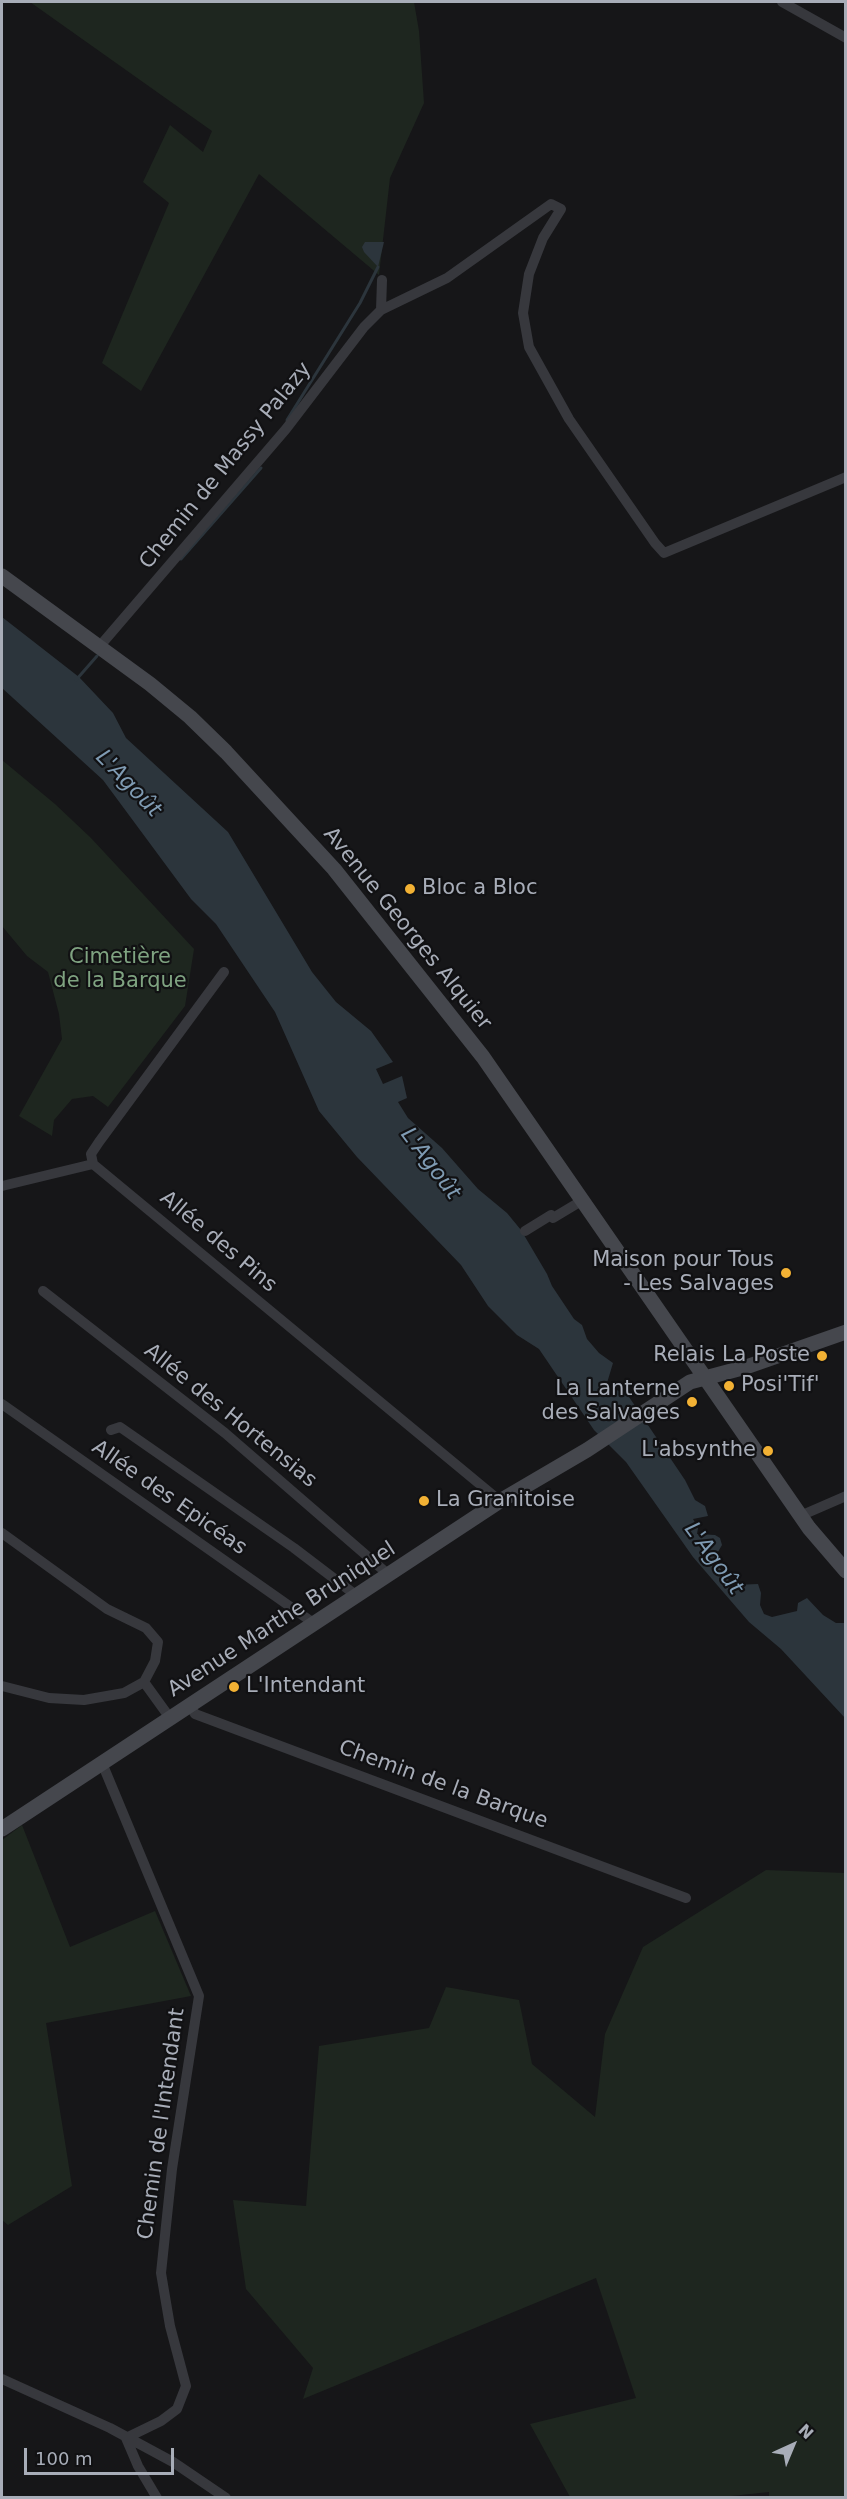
<!DOCTYPE html>
<html>
<head>
<meta charset="utf-8">
<style>
  body { margin:0 }
  #map { position:relative; width:847px; height:2499px; overflow:hidden; background:#161618; font-family:"DejaVu Sans",sans-serif }
  canvas { display:block }
  .frame { position:absolute; inset:0; border:3px solid #a8adb8; pointer-events:none }
  .north { position:absolute; left:763px; top:2415px; width:60px; height:60px; -webkit-text-stroke:4px #111113; paint-order:stroke; rotate:44deg; font-size:16px; font-weight:700; line-height:24px; text-align:center; color:#a8adb8 }
  .north::after { content:''; display:block; margin:auto; width:21px; height:27px; background:#a8adb8; clip-path:polygon(50% 0,100% 100%,50% 72%,0 100%) }
  .scale { position:absolute; left:24px; top:2448px; width:150px; height:27px; box-sizing:border-box; border:3px solid #a8adb8; border-top:0; padding-left:8px; font-size:18px; line-height:21px; white-space:nowrap; color:#a8adb8; -webkit-text-stroke:4px #111113; paint-order:stroke }
</style>
</head>
<body>
<div id="map">
<canvas width="847" height="2499"></canvas>
<div class="frame"></div>
<div class="north">N</div>
<div class="scale">100 m</div>
</div>
<script>
const ctx = document.querySelector('canvas').getContext('2d');
ctx.lineJoin = 'round';
function fillPath(path, color) {
  ctx.fillStyle = color;
  ctx.fill(path, 'evenodd');
}
function poly(rows) {
  const path = new Path2D();
  for (const r of rows) {
    path.moveTo(r[0], r[1]);
    for (let i = 2; i < r.length; i += 2) path.lineTo(r[i], r[i + 1]);
  }
  return path;
}
function trace(path, color, width, dash) {
  ctx.strokeStyle = color;
  ctx.lineWidth = width;
  ctx.lineCap = dash ? 'butt' : 'round';
  ctx.setLineDash(dash || []);
  ctx.stroke(path);
}
function write(font, color, halo, rows, align = 'center') {
  ctx.font = font + ' "DejaVu Sans",sans-serif';
  ctx.lineWidth = 4.5;
  ctx.setLineDash([]);
  ctx.textBaseline = 'middle';
  ctx.strokeStyle = halo;
  ctx.fillStyle = color;
  for (const [text, x, y, turn = 0] of rows) {
    ctx.save();
    ctx.translate(x, y);
    ctx.rotate((+turn || 0) * Math.PI / 180);
    ctx.textAlign = isNaN(turn) ? turn : align;
    if (halo) ctx.strokeText(text, 0, 0);
    ctx.fillText(text, 0, 0);
    ctx.restore();
  }
}
fillPath(poly([
  [30,2,414,2,419,31,424,103,390,178,379,275,259,174,141,391,102,363,169,203,143,182,170,125,203,152,212,131],
  [2,760,55,804,91,838,194,949,185,1006,108,1107,93,1096,72,1099,54,1120,52,1136,19,1116,62,1039,59,1014,48,972,27,956,2,926],
  [22,1825,70,1947,155,1911,191,1996,46,2023,72,2186,8,2225,2,2220,2,1840],
  [766,1870,845,1873,845,2497,769,2497,769,2492,713,2498,570,2497,530,2424,636,2398,596,2278,303,2399,313,2368,246,2289,233,2200,306,2206,319,2046,429,2028,446,1987,519,2000,532,2064,595,2117,605,2034,643,1947]
]), '#1e261f');
fillPath(poly([
  [365,242,384,242,378,267,364,252,362,247],
  [2,617,79,677,113,713,126,738,228,832,312,972,336,1002,371,1031,393,1062,376,1069,383,1084,402,1076,407,1098,398,1102,408,1118,442,1148,478,1189,507,1213,521,1230,547,1274,552,1286,574,1319,582,1325,587,1339,599,1353,613,1363,607,1383,611,1388,627,1394,685,1480,695,1500,705,1506,708,1516,693,1519,698,1528,697,1534,715,1535,720,1538,722,1545,715,1557,715,1562,731,1583,734,1585,758,1584,761,1593,760,1605,764,1614,772,1617,797,1611,798,1603,807,1598,823,1615,836,1623,845,1623,845,1718,781,1649,749,1622,693,1557,626,1462,594,1430,539,1349,517,1335,488,1306,461,1265,357,1157,319,1111,275,1012,216,924,191,899,103,780,2,688]
]), '#2c353c');
trace(poly([
  [287,420,360,303,378,267],
  [181,559,261,468],
  [76,680,97,656]
]), '#2c353c', 3);
trace(poly([
  [782,2,846,38],
  [381,310,382,280],
  [99,647,286,429,364,327,381,310,447,278,551,204,561,209,543,238,529,274,523,313,529,347,569,419,655,543,664,553,846,477],
  [224,972,99,1142,91,1154,93,1164,500,1501],
  [2,1186,93,1164],
  [525,1231,551,1215,553,1218,583,1200],
  [43,1291,225,1433,389,1575],
  [2,1404,315,1624],
  [111,1430,120,1427,294,1548,357,1596],
  [800,1516,846,1496],
  [2,1533,107,1609,146,1628,158,1642,155,1661,144,1682,124,1693,84,1700,49,1698,2,1686],
  [144,1682,170,1718],
  [190,1705,195,1714,686,1898],
  [102,1763,199,1996,172,2169,161,2273,170,2326,186,2386,177,2409,161,2421,126,2438],
  [2,2379,110,2428,173,2462,226,2498],
  [126,2438,138,2466,157,2498]
]), '#37383d', 10);
trace(poly([
  [2,576,150,684,190,717,226,752,334,869,483,1057,809,1528,846,1571],
  [2,1829,500,1501,587,1450,690,1382,746,1367,846,1332]
]), '#45474d', 15);
for (const [x, y, r, color] of [
  [410,889,6,"#f2b134"],
  [786,1273,6,"#f2b134"],
  [822,1356,6,"#f2b134"],
  [729,1386,6,"#f2b134"],
  [692,1402,6,"#f2b134"],
  [768,1451,6,"#f2b134"],
  [424,1501,6,"#f2b134"],
  [234,1687,6,"#f2b134"]
]) {
  const dot = new Path2D();
  dot.arc(x, y, r, 0, 2 * Math.PI);
  ctx.fillStyle = color;
  ctx.fill(dot);
  trace(dot, '#111113', 2);
}
write('21px', '#a8adb8', '#111113', [
  ["Chemin de Massy Palazy",226,466,-51],
  ["Avenue Georges Alquier",407,929,51],
  ["Allée des Pins",218,1242,40],
  ["Allée des Hortensias",230,1416,39],
  ["Allée des Epicéas",169,1498,35],
  ["Avenue Marthe Bruniquel",282,1620,-33],
  ["Chemin de la Barque",443,1785,20],
  ["Chemin de l'Intendant",162,2124,-82]
]);
write('21px', '#a8adb8', '#111113', [
  ["Bloc a Bloc",422,889],
  ["Maison pour Tous",774,1261,"right"],
  ["- Les Salvages",774,1285,"right"],
  ["Relais La Poste",810,1356,"right"],
  ["Posi'Tif'",741,1386],
  ["La Lanterne",680,1390,"right"],
  ["des Salvages",680,1414,"right"],
  ["L'absynthe",756,1451,"right"],
  ["La Granitoise",436,1501],
  ["L'Intendant",246,1687]
], 'left');
write('21px', '#7fa381', '#111113', [
  ["Cimetière",120,958],
  ["de la Barque",120,982]
]);
write('italic 22px', '#7f9bb3', '#111113', [
  ["L'Agoût",128,784,46],
  ["L'Agoût",430,1164,53],
  ["L'Agoût",713,1559,54]
]);
</script>
</body>
</html>
